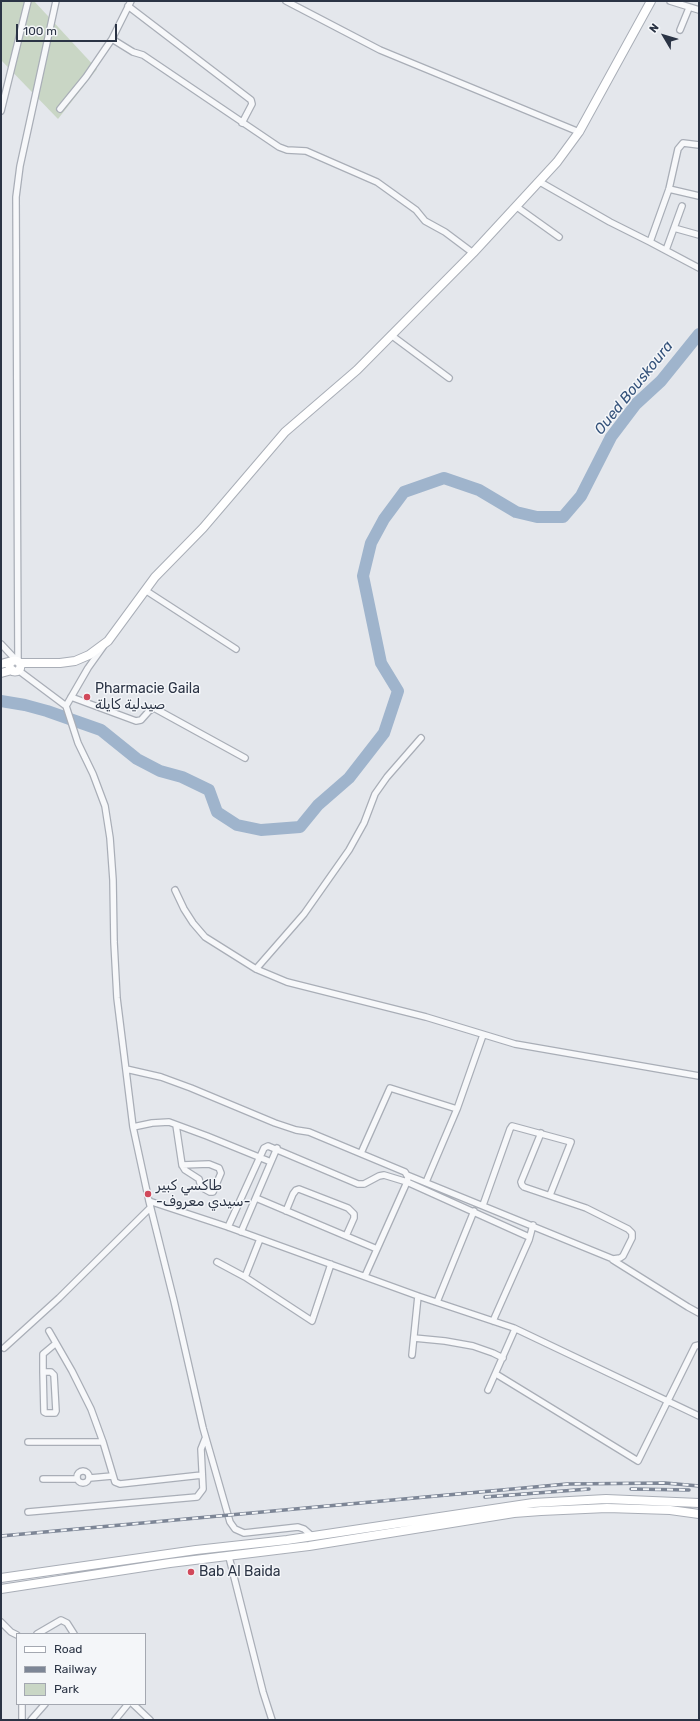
<!DOCTYPE html>
<html>
<head>
<meta charset="utf-8">
<style>
  body { margin:0 }
  #map { position:relative; width:700px; height:1721px; overflow:hidden; background:#e4e7ec; font-family:Rubik,sans-serif }
  canvas { display:block }
  .frame { position:absolute; inset:0; border:2px solid #2b3445; pointer-events:none }
  .legend { position:absolute; left:16px; top:1633px; width:130px; height:72px; box-sizing:border-box; background:#f4f6f9; border:1px solid #a4a8b1; margin:0; padding:5px 7px; list-style:none; font-size:12px; color:#2b3445 }
  .legend li { display:flex; align-items:center; gap:8px; height:20px }
  .legend b { width:20px; border:1px solid #a4a8b1 }
  .north { position:absolute; left:644px; top:16px; width:40px; height:40px; -webkit-text-stroke:3px #f4f6f9; paint-order:stroke; rotate:308deg; font-size:11px; font-weight:700; line-height:16px; text-align:center; color:#2b3445 }
  .north::after { content:''; display:block; margin:auto; width:14px; height:18px; background:#2b3445; clip-path:polygon(50% 0,100% 100%,50% 72%,0 100%) }
  .scale { position:absolute; left:16px; top:24px; width:101px; height:18px; box-sizing:border-box; border:2px solid #2b3445; border-top:0; padding-left:5px; font-size:12px; line-height:14px; white-space:nowrap; color:#2b3445; -webkit-text-stroke:3px #f4f6f9; paint-order:stroke }
</style>
</head>
<body>
<div id="map">
<canvas width="700" height="1721"></canvas>
<div class="frame"></div>
<ul class="legend">
<li><b style="height:5px;background:#fff"></b>Road</li>
<li><b style="height:5px;background:#7d8696"></b>Railway</li>
<li><b style="height:11px;background:#c9d6c5"></b>Park</li>
</ul>
<div class="north">N</div>
<div class="scale">100 m</div>
</div>
<script>
const ctx = document.querySelector('canvas').getContext('2d');
ctx.lineJoin = 'round';
function fillPath(path, color) {
  ctx.fillStyle = color;
  ctx.fill(path, 'evenodd');
}
function poly(rows) {
  const path = new Path2D();
  for (const r of rows) {
    if (r.length === 3) {
      path.moveTo(r[0] + r[2], r[1]);
      path.arc(r[0], r[1], r[2], 0, 2 * Math.PI);
      continue;
    }
    path.moveTo(r[0], r[1]);
    for (let i = 2; i < r.length; i += 2) path.lineTo(r[i], r[i + 1]);
  }
  return path;
}
function trace(path, color, width, dash) {
  ctx.strokeStyle = color;
  ctx.lineWidth = width;
  ctx.lineCap = dash ? 'butt' : 'round';
  ctx.setLineDash(dash || []);
  ctx.stroke(path);
}
function write(font, color, halo, rows, align = 'center') {
  ctx.font = font + ' Rubik,Vazirmatn,sans-serif';
  ctx.lineWidth = 3;
  ctx.setLineDash([]);
  ctx.textBaseline = 'middle';
  ctx.strokeStyle = halo;
  ctx.fillStyle = color;
  for (const [text, x, y, turn = 0] of rows) {
    ctx.save();
    ctx.translate(x, y);
    ctx.rotate((+turn || 0) * Math.PI / 180);
    ctx.textAlign = isNaN(turn) ? turn : align;
    if (halo) ctx.strokeText(text, 0, 0);
    ctx.fillText(text, 0, 0);
    ctx.restore();
  }
}
fillPath(poly([
  [1,1,34,1,97,69,58,119,1,60]
]), '#c9d6c5');
trace(poly([
  [1,701,25,705,47,711,101,730,137,759,160,771,182,777,209,790,217,812,237,825,261,830,300,827,318,805,349,778,384,733,398,691,381,663,363,576,371,543,384,519,404,492,444,478,479,490,516,512,537,517,563,517,581,496,611,437,636,404,661,381,699,334]
]), '#9fb4cc', 12);
const street = poly([
  [286,1,380,50,579,132],
  [670,1,699,10],
  [128,6,251,100,252,104,242,123],
  [680,30,689,8],
  [112,39,133,52,143,55,279,147,287,150,306,151,377,182,416,210,425,221,445,232,473,253],
  [60,109,86,77,112,39,131,1],
  [1,111,28,1],
  [540,182,610,222,650,242,699,268],
  [669,189,699,196],
  [517,207,559,237],
  [674,228,699,235],
  [650,242,669,189,678,149,683,143,699,145],
  [666,250,682,206],
  [391,335,449,378],
  [145,590,236,649],
  [1,644,16,660],
  [18,661,16,197,20,166,56,1],
  [18,670,66,706,78,743,93,774,105,806,110,838,113,880,114,942,117,998,133,1127,149,1201,174,1301,203,1428,230,1522,235,1529,244,1533,298,1527,304,1529,312,1536],
  [71,697,136,721,141,720,149,711,154,708,245,758],
  [66,706,88,668,103,647],
  [175,890,184,909,193,923,205,937,256,969,287,982,426,1017,515,1044,699,1076],
  [256,969,304,914,349,850,364,823,375,794,387,777,421,738],
  [126,1069,161,1077,191,1088,275,1123,296,1130,309,1132,405,1172,408,1177,407,1182,365,1276],
  [457,1109,483,1035],
  [176,1125,182,1165,185,1170,199,1179,201,1187,210,1192,213,1192,221,1173,219,1168,209,1164,182,1165],
  [133,1127,152,1123,169,1122,207,1136,271,1162],
  [361,1153,390,1088,457,1109,426,1182],
  [407,1175,613,1259,620,1258,623,1256,632,1238,632,1233,628,1229,586,1208,524,1187,522,1185,521,1182,541,1133],
  [256,1198,346,1236,354,1218,354,1214,348,1208,299,1189,296,1190,293,1194,286,1211],
  [149,1201,228,1227,418,1296,514,1328,699,1416],
  [483,1205,510,1129,512,1126,571,1142,550,1195],
  [228,1227,264,1148,268,1146,358,1184,364,1184,379,1176,384,1175,407,1182,529,1237],
  [241,1232,277,1148],
  [346,1236,377,1249],
  [613,1260,688,1307,699,1313],
  [217,1262,245,1277,312,1321,331,1264],
  [245,1277,260,1239],
  [437,1302,474,1211],
  [493,1321,529,1240,533,1225],
  [49,1331,72,1371,91,1409,103,1442,115,1482,120,1484,202,1475],
  [414,1338,445,1341,473,1346,493,1353,503,1358],
  [4,1348,59,1298,150,1208],
  [412,1355,418,1296],
  [43,1372,51,1372,54,1375,56,1411,55,1413,46,1413,44,1412,43,1372],
  [43,1372,43,1354,55,1344],
  [496,1374,638,1461,695,1346,699,1345],
  [488,1390,515,1329],
  [28,1442,103,1442],
  [83,1477,6],
  [90,1478,112,1476],
  [43,1479,77,1479],
  [28,1512,197,1497,203,1489,201,1449,205,1439],
  [229,1557,263,1692,272,1720],
  [1,1622,11,1632,17,1635],
  [37,1634,61,1620,67,1623,74,1634],
  [133,1704,150,1720],
  [22,1720,22,1704],
  [31,1720,45,1704],
  [115,1720,128,1704]
]);
const secondary = poly([
  [15,666,5.5],
  [20,663,60,663,75,661,89,655,108,641,155,577,203,528,285,432,357,370,473,253,557,162,579,132,651,1],
  [1,664,12,661],
  [1,673,12,670],
  [1,1578,196,1550,287,1540,533,1503,606,1499,699,1503],
  [1,1589,170,1563,309,1546,514,1513,541,1511,607,1508,670,1510,699,1514]
]);
trace(street, '#a9aeb7', 8);
trace(secondary, '#a9aeb7', 10);
trace(street, '#f7f8fa', 5.5);
trace(secondary, '#fff', 8);
const rail = poly([
  [631,1489,689,1490],
  [485,1497,589,1489],
  [1,1536,567,1484,665,1483,699,1486]
]);
trace(rail, '#7d8696', 3.5);
trace(rail, '#f4f6f9', 2, [6]);
for (const [x, y, r, color] of [
  [87,697,4,"#d1495b"],
  [148,1194,4,"#d1495b"],
  [191,1572,4,"#d1495b"]
]) {
  const dot = new Path2D();
  dot.arc(x, y, r, 0, 2 * Math.PI);
  ctx.fillStyle = color;
  ctx.fill(dot);
  trace(dot, '#f4f6f9', 1.5);
}
write('14px', '#2b3445', '#f4f6f9', [
  ["Pharmacie Gaila",95,689],
  ["صيدلية كايلة",95,705],
  ["طاكسي كبير",156,1186],
  ["-سيدي معروف-",156,1202],
  ["Bab Al Baida",199,1572]
], 'left');
write('italic 15px', '#34527a', '#f4f6f9', [
  ["Oued Bouskoura",634,388,-51]
]);
</script>
</body>
</html>
